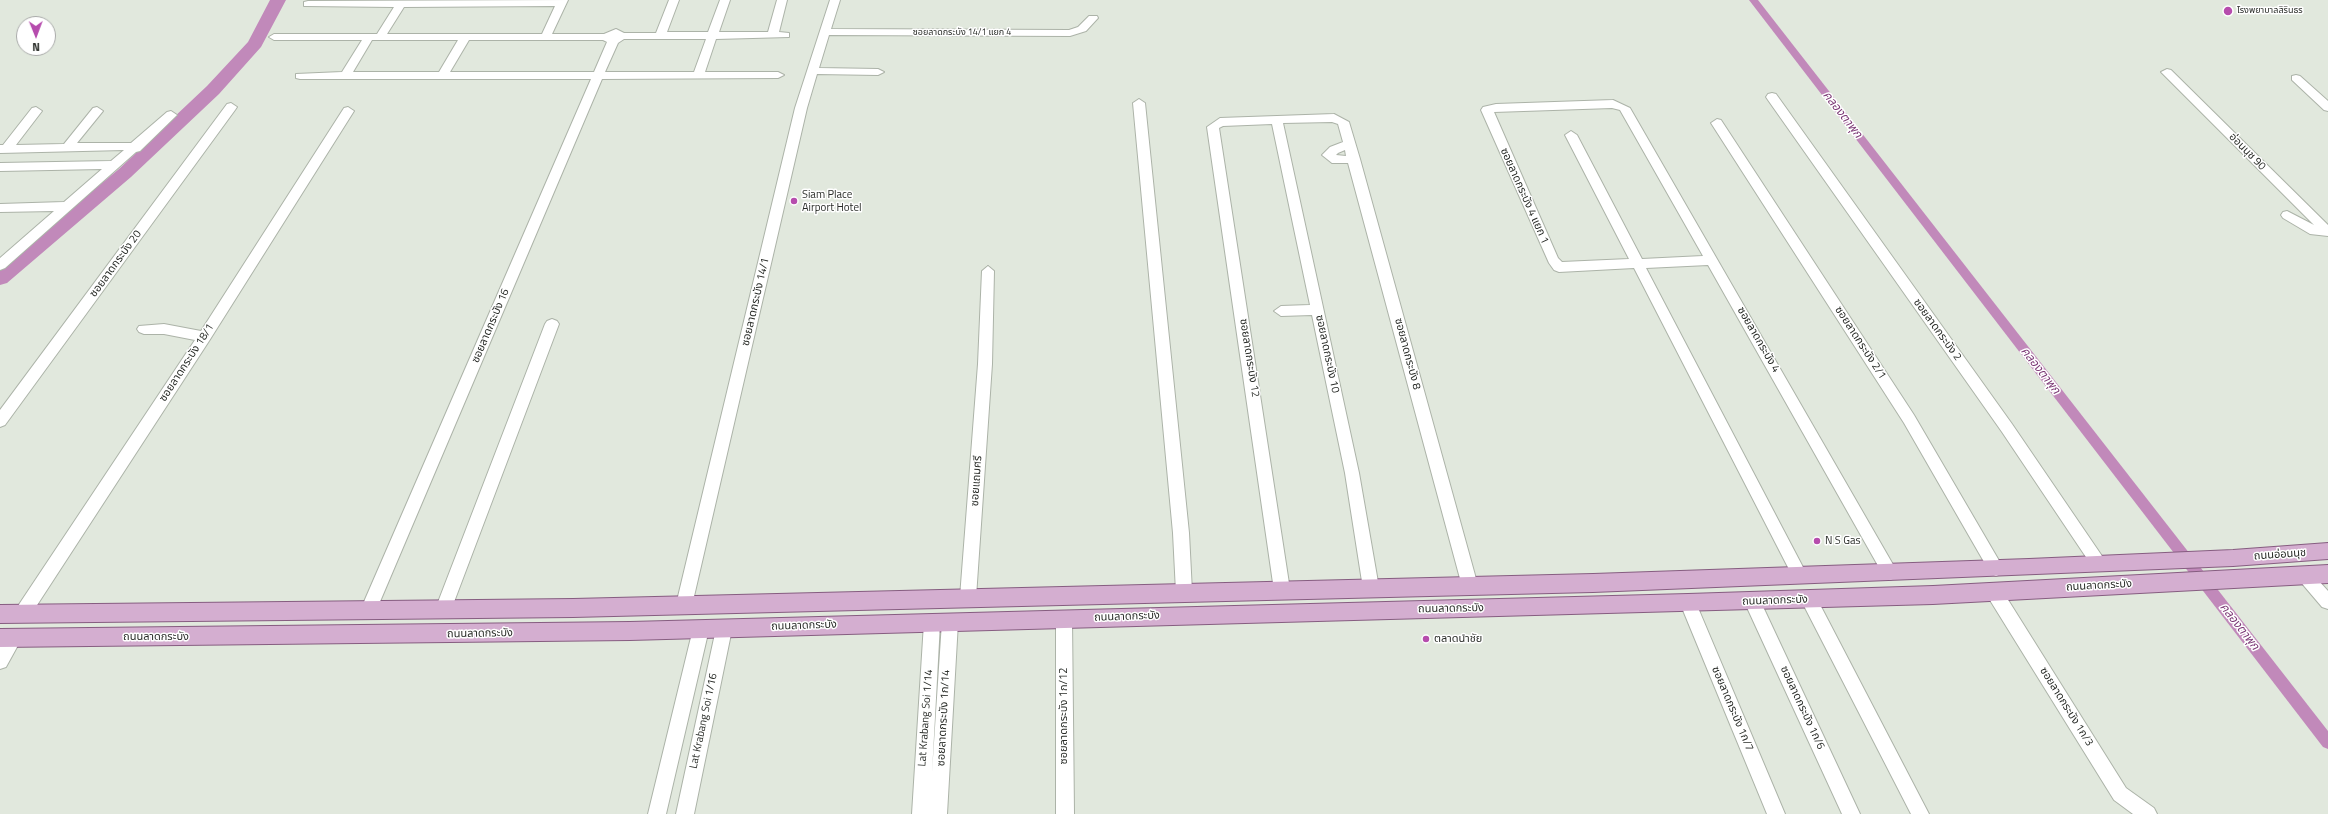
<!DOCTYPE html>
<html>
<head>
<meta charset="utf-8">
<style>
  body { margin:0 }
  #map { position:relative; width:2328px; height:814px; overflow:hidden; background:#e1e8dd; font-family:"Titillium Web",sans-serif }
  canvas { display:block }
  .north { position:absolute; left:16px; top:16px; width:40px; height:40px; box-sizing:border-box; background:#fff; border:1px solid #a9aaa9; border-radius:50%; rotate:179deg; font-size:11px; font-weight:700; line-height:16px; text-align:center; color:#282b27 }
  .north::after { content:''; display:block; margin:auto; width:14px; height:18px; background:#b64cad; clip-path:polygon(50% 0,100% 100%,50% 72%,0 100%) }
</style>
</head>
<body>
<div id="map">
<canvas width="2328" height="814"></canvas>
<div class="north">N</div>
</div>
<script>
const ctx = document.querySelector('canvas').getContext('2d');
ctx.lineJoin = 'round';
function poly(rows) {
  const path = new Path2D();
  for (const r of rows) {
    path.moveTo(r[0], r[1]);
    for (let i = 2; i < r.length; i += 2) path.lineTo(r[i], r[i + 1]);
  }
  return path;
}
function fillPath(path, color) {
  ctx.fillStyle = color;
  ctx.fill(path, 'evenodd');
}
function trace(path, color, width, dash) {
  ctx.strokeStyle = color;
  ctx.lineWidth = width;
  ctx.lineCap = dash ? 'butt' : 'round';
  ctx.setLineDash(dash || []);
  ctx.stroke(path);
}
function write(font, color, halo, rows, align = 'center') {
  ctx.font = font + ' "Titillium Web","Noto Sans Thai",sans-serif';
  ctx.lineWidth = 3;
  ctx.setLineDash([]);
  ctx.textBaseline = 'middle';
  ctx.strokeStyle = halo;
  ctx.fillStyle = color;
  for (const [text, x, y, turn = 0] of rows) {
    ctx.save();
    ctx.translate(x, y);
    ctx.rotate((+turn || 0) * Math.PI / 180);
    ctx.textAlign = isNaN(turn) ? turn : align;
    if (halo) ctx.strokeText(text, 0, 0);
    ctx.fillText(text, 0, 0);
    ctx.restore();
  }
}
fillPath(poly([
  [1749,0,1758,0,2328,731,2328,749,2323,747,1749,0]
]), '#c189ba');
fillPath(poly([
  [270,0,286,0,261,47,219,94,131,177,7,283,0,285,0,267,119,169,207,86,248,42,270,0]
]), '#c189ba');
const minor = poly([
  [568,0,552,34,604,34,616,29,624,33,656,33,669,0,679,0,667,32,708,32,720,0,730,0,719,32,768,32,777,0,787,0,779,32,789,33,789,37,716,39,705,72,778,72,784,75,778,78,602,79,376,611,374,616,368,618,362,616,360,611,591,79,300,79,296,78,296,74,342,72,362,40,274,40,269,37,274,34,377,34,394,7,304,6,304,2,308,1,568,0],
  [555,6,542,34,387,34,404,7,555,6],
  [624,39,706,39,694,72,605,72,618,43,624,39],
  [372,40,458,40,439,72,353,72,372,40],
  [469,40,603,40,607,42,594,72,450,72,469,40],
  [830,0,840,0,831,29,1069,30,1078,27,1089,16,1097,16,1098,18,1086,31,1070,36,829,35,819,68,878,69,884,72,878,75,817,74,807,108,692,605,690,610,684,612,678,610,676,605,795,108,830,0],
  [2167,69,2171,70,2328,225,2328,236,2310,234,2283,218,2281,215,2283,212,2287,211,2314,225,2161,72,2167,69],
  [2296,75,2300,76,2328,101,2328,111,2324,110,2292,80,2292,76,2296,75],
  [1772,93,1776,94,2012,424,2104,559,2107,564,2104,569,2099,571,2094,569,2002,432,1768,100,1766,97,1768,94,1772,93],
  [1139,99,1145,103,1189,533,1192,592,1190,597,1184,599,1178,597,1176,592,1173,533,1133,103,1139,99],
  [1613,100,1630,108,1895,568,1898,573,1895,578,1890,580,1885,578,1708,265,1646,268,1805,571,1808,576,1805,581,1800,583,1795,581,1634,268,1559,272,1554,270,1549,263,1481,110,1483,107,1496,104,1613,100],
  [1612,108,1620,110,1703,256,1642,259,1577,135,1571,131,1565,135,1629,259,1562,262,1558,258,1494,112,1612,108],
  [231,103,237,107,235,110,5,425,0,427,0,410,227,104,231,103],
  [36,107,42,111,16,145,64,144,93,108,97,107,103,111,77,143,131,143,167,112,171,111,177,115,140,151,136,152,5,268,0,270,0,258,54,211,0,212,0,204,64,202,102,169,0,171,0,163,111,161,124,150,0,153,0,145,3,145,32,108,36,107],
  [348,107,354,111,209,341,28,619,22,621,16,619,14,614,16,609,195,340,164,334,144,334,139,332,137,329,139,326,164,324,201,331,344,108,348,107],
  [1334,114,1349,122,1360,159,1478,586,1476,591,1470,593,1464,591,1462,586,1348,163,1332,163,1322,155,1330,147,1343,142,1338,124,1332,122,1283,123,1359,473,1379,588,1377,593,1371,595,1365,593,1363,588,1345,473,1312,315,1281,316,1274,311,1281,306,1310,305,1272,124,1223,126,1219,128,1290,590,1288,595,1282,597,1276,595,1274,590,1207,127,1220,118,1334,114],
  [1345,150,1346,156,1336,155,1338,153,1345,150],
  [1717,119,1721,120,1914,415,2001,564,2004,569,2001,574,1996,576,1991,574,1904,423,1711,123,1717,119],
  [988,266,994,271,992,364,976,597,974,602,968,604,962,602,960,597,978,364,982,271,988,266],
  [552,319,557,321,559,324,451,610,449,615,443,617,437,615,435,610,545,324,547,321,552,319],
  [2304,568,2309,570,2328,591,2328,609,2322,607,2299,580,2296,575,2299,570,2304,568],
  [1994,585,2000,587,2126,788,2154,808,2157,814,2133,814,2114,800,1988,597,1986,592,1988,587,1994,585],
  [1809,593,1815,595,1929,814,1911,814,1801,600,1803,595,1809,593],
  [1752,594,1758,596,1860,814,1842,814,1744,601,1746,596,1752,594],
  [1688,596,1694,598,1696,603,1785,814,1767,814,1680,603,1682,598,1688,596],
  [1064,612,1070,614,1072,619,1074,814,1056,814,1056,619,1058,614,1064,612],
  [950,615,956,617,958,622,947,814,912,814,924,623,926,618,932,616,938,618,940,623,932,773,942,622,944,617,950,615],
  [701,622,707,624,709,629,666,814,648,814,693,629,695,624,701,622],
  [724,622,730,624,732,629,694,814,676,814,716,629,718,624,724,622],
  [14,631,20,633,22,638,6,667,0,669,0,647,8,633,14,631]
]);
const major = poly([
  [2328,543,2328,559,2233,566,1593,592,573,617,0,623,0,605,573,599,1593,574,2029,559,2233,550,2328,543],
  [2328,565,2328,583,1933,604,630,640,0,647,0,629,630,622,1688,594,1933,586,2328,565]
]);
trace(minor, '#acb3a8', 2);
trace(major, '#865d80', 2);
fillPath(minor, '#fff');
fillPath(major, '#d4aed0');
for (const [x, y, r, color] of [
  [2228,11,5,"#b64cad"],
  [794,201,4,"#b64cad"],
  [1817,541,4,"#b64cad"],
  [1426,639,4,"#b64cad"]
]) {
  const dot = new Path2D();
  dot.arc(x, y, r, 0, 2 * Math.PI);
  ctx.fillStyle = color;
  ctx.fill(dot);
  trace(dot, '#fff', 1.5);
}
write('9px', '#282b27', '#fff', [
  ["โรงพยาบาลสิรินธร",2237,11]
], 'left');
write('9px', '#282b27', '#fff', [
  ["ซอยลาดกระบัง 14/1 แยก 4",962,33]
]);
write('11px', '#282b27', '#fff', [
  ["อ่อนนุช 90",2247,152,45],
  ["ซอยลาดกระบัง 4 แยก 1",1524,196,66],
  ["ซอยลาดกระบัง 20",116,264,-54],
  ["ซอยลาดกระบัง 14/1",756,302,-77],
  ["ซอยลาดกระบัง 16",491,326,-67],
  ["ซอยลาดกระบัง 2",1937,330,54],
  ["ซอยลาดกระบัง 4",1758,340,60],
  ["ซอยลาดกระบัง 2/1",1860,343,57],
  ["ซอยลาดกระบัง 10",1327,354,78],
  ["ซอยลาดกระบัง 8",1407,354,75],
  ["ซอยลาดกระบัง 12",1249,358,81],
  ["ซอยลาดกระบัง 18/1",187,363,-57],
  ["ซอยแถมศรี",977,481,-86],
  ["ถนนอ่อนนุช",2280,555,-4],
  ["ถนนลาดกระบัง",2099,586,-3],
  ["ถนนลาดกระบัง",1775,601,-2],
  ["ถนนลาดกระบัง",1451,609,-1],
  ["ถนนลาดกระบัง",1127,617,-2],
  ["ถนนลาดกระบัง",804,626,-2],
  ["ถนนลาดกระบัง",480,634,-1],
  ["ถนนลาดกระบัง",156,637],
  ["ซอยลาดกระบัง 1ก/3",2066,707,58],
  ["ซอยลาดกระบัง 1ก/6",1802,708,65],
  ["ซอยลาดกระบัง 1ก/7",1732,709,67],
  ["ซอยลาดกระบัง 1ก/12",1064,716,-90],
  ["Lat Krabang Soi 1/14",926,718,-86],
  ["ซอยลาดกระบัง 1ก/14",944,718,-87],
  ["Lat Krabang Soi 1/16",704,721,-78]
]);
write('11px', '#282b27', '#fff', [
  ["Siam Place",802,195],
  ["Airport Hotel",802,208],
  ["N S Gas",1825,541],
  ["ตลาดนำชัย",1434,639]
], 'left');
write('italic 12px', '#7c3976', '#fff', [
  ["คลองตาพุก",1842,115,52],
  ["คลองตาพุก",2040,371,52],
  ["คลองตาพุก",2239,627,52]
]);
</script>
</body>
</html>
